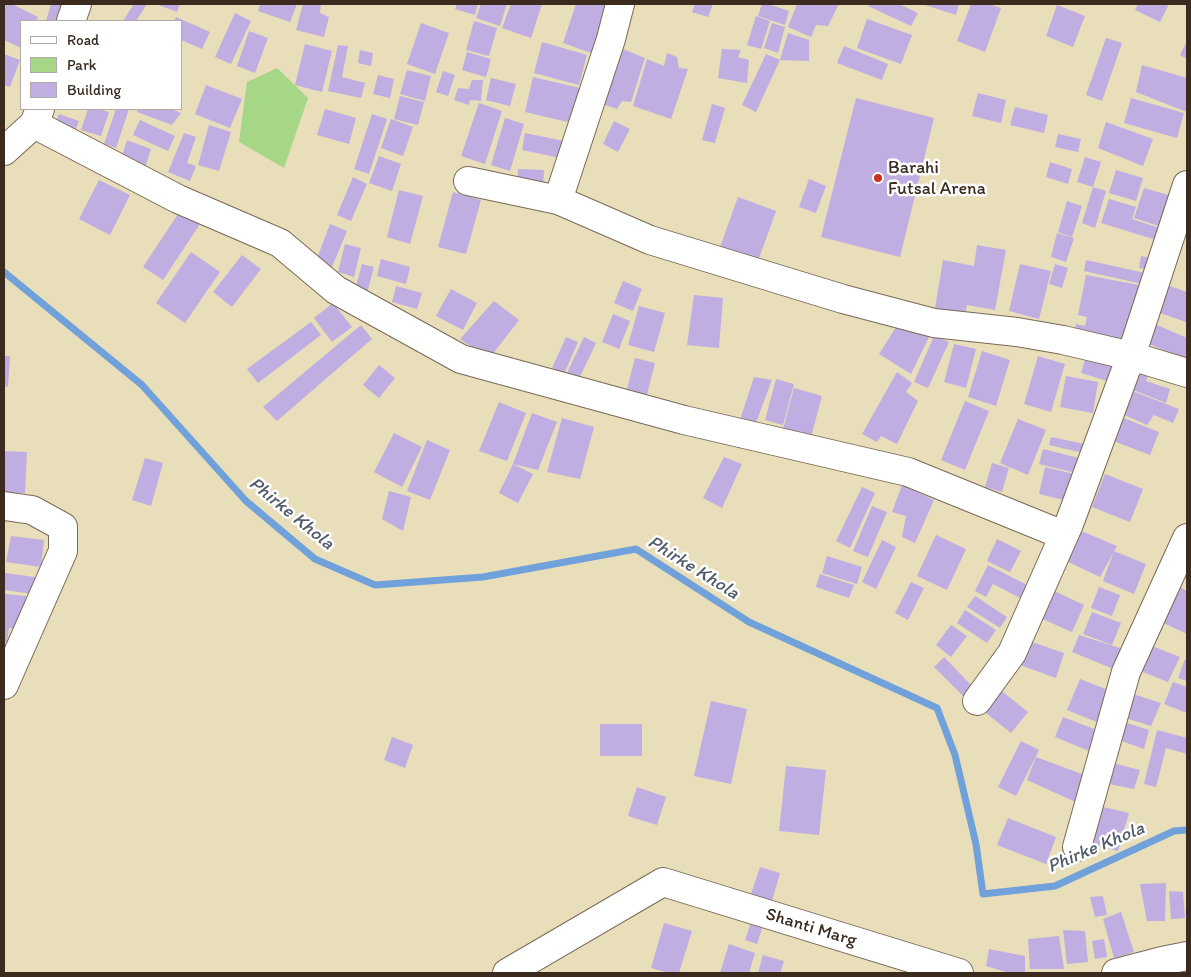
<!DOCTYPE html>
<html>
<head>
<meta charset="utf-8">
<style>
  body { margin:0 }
  #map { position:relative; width:1191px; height:977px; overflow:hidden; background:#e8deba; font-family:Itim,sans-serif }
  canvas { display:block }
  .frame { position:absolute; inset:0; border:5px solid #3b2a1e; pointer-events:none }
  .legend { position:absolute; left:20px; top:20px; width:162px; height:90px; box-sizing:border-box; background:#fff; border:1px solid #b1aaa5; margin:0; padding:6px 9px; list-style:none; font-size:15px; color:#3b2a1e }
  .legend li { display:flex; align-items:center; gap:10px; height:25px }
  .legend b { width:25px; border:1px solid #b1aaa5 }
</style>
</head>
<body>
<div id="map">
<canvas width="1191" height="977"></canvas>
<div class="frame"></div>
<ul class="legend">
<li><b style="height:6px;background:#fff"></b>Road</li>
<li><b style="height:14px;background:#a6d786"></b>Park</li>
<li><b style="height:14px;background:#c0ade2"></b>Building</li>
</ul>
</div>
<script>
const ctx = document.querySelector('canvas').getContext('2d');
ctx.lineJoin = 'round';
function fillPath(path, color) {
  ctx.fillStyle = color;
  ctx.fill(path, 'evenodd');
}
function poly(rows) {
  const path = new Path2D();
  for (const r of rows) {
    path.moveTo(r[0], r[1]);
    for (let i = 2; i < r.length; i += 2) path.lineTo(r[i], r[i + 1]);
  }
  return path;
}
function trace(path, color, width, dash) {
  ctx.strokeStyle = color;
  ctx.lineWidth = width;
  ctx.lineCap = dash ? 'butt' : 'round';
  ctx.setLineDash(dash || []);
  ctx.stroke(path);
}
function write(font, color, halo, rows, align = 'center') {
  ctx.font = font + ' Itim,sans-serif';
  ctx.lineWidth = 5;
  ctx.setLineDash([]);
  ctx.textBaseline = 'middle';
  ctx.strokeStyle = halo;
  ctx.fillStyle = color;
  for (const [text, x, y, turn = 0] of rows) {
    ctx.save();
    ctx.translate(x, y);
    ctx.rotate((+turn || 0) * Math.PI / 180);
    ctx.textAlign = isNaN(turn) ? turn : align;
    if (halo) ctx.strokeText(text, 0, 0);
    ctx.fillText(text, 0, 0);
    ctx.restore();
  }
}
fillPath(poly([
  [277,68,308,98,284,168,239,142,247,82]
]), '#a6d786');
trace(poly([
  [4,272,142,385,246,501,315,559,375,585,483,577,636,549,749,622,937,708,955,755,976,844,983,894,1055,886,1174,831,1187,830]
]), '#70a1da', 7);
fillPath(poly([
  [4,4,12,4,38,17,36,21,21,21,21,48,4,40],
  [51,4,67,4,62,21,46,21],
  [134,4,147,4,136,21,123,21],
  [156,4,180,4,177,12],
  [260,4,297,4,290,22,258,11],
  [303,4,321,4,320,13,329,17,324,37,296,30],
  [457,4,478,4,475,15,455,9],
  [481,4,507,4,500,26,476,18],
  [511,4,542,4,531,38,502,28],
  [576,4,611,4,594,54,563,43],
  [695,4,713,4,708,17,692,12],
  [762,4,768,4,789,11,785,25,758,16],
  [797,4,839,4,828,26,816,25,811,37,788,27],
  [869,4,899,4,918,13,911,26,868,6],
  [922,4,959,4,956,15],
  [971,4,989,4,1001,8,985,52,957,41],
  [1138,4,1169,4,1160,22,1135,10],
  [1057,5,1085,16,1073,47,1046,36],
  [235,13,251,21,231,64,215,57],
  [756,16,770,21,761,49,747,45],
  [176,17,210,32,202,49,181,40,181,21,174,21],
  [867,19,912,35,901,64,857,48],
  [474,21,497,28,489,56,466,50],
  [421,23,449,33,435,74,407,64],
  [772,23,785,27,778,53,764,48],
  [249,31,268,38,255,73,237,66],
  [788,33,809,40,809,61,780,60,756,112,742,105,766,54,780,60],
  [1106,38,1122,43,1102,101,1086,95],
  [1187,41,1187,59,1180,55],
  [542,42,587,55,579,85,534,73],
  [305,44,332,51,322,92,295,85],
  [338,45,348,46,342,77,365,83,361,98,328,91],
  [844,46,888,64,882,80,837,63],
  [618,47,645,58,631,102,622,101,617,109,597,102],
  [722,49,741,50,738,57,749,60,747,83,718,78],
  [360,50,373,53,371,66,358,63],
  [467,52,491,59,486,77,462,70],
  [667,53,677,57,679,68,688,69,671,119,633,106,647,59,664,66],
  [4,54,20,60,10,87,4,85],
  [1142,65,1187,78,1187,112,1136,92],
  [407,70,431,76,425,101,400,94],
  [443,71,455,75,448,96,436,92],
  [378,75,394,79,390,98,373,94],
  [533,77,580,88,572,123,525,112],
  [491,78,516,84,510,106,486,100],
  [472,80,483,80,481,101,470,100,469,105,454,100,458,88,469,89],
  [206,85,242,99,230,128,195,114],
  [978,93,1006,100,1001,123,972,116],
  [400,96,424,102,418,125,394,119],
  [856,98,934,118,900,257,821,237],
  [1131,98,1184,113,1177,138,1124,123],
  [479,103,502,111,485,164,461,156],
  [712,104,725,108,715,143,702,140],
  [1015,107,1048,115,1044,133,1010,125],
  [88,109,98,109,109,112,101,136,81,130],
  [116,109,129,109,116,148,104,144],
  [138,109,171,109,181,113,172,125,137,112],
  [325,109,356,118,349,144,317,135],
  [59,114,79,121,74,134,54,127],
  [372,114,387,119,369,174,354,169],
  [505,118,524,124,510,171,491,165],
  [391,119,413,127,403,156,381,148],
  [140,120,175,136,168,151,133,135],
  [614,121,630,129,618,152,603,144],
  [1106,122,1153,139,1143,166,1098,148],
  [209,125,231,132,219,171,198,165],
  [184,133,196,137,187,163,196,166,190,181,168,172],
  [525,133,569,142,565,159,522,150],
  [1058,134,1081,139,1078,152,1055,147],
  [127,140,151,149,143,174,119,166],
  [379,156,401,164,392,191,369,183],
  [1085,157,1101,162,1093,187,1077,182],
  [1050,162,1072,169,1068,184,1046,177],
  [518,169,544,170,543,190,517,188],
  [1116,170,1143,178,1136,201,1109,193],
  [353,177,367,184,351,221,337,215],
  [809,179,826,186,816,213,799,207],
  [99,180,130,195,110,235,79,219],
  [1093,187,1106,191,1095,228,1082,223],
  [1144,188,1175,197,1165,228,1134,218],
  [399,190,423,196,410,244,387,237],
  [453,192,481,200,466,254,438,247],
  [738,197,776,211,758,261,720,247],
  [1109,199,1136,207,1132,219,1165,230,1163,242,1101,223],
  [1067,201,1082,206,1072,237,1058,232],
  [180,211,200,224,163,280,143,267],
  [330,224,347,231,332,267,316,261],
  [1057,233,1074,238,1066,262,1051,257],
  [345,244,361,248,354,277,338,272],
  [977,245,1006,250,995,310,967,305,964,320,934,314,943,260,974,266],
  [191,252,220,272,185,323,156,303],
  [242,255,261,269,232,307,213,292],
  [1141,256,1155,259,1153,270,1139,268],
  [381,259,410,267,406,284,377,276],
  [1086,260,1150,274,1147,285,1084,271],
  [362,264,374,267,367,293,355,290],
  [1020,264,1051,271,1039,319,1009,311],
  [1055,264,1068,268,1062,288,1049,284],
  [1086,275,1139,285,1126,351,1073,339,1076,324,1085,326,1087,317,1078,315],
  [623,281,642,289,633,311,614,303],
  [1167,285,1187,292,1186,322,1157,312],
  [396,286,422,293,417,309,392,302],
  [451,289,477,303,463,330,436,316],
  [694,295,723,298,719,348,687,345],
  [494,301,519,320,489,359,460,339],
  [333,303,352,327,332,342,314,318],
  [639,306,665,313,654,352,628,345],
  [613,314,630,321,619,349,602,342],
  [903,316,930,335,911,374,879,354],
  [311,322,321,335,258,383,247,369],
  [1155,324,1187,338,1187,356,1186,360,1147,343],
  [361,325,372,339,277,421,263,407],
  [934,336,949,342,928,388,914,382],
  [566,337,578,342,564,374,552,368],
  [584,337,596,343,578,381,566,375],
  [954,344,976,349,966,388,944,382],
  [1088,350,1118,360,1111,382,1081,373],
  [982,351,1010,360,996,406,968,397],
  [4,356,10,356,8,387,4,386],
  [1038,356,1065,364,1051,412,1024,404],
  [635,358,655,363,646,398,626,393],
  [1133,360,1150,369,1146,381,1170,389,1166,403,1123,386],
  [379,365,395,378,379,398,363,385],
  [897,372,912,383,906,392,918,401,897,444,881,436,877,442,862,434],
  [1066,376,1098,382,1093,413,1060,407],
  [754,377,772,380,754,428,739,423],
  [776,379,794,384,783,425,765,420],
  [794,388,822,396,811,437,783,429],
  [1127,389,1179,409,1173,423,1154,415,1147,425,1118,412],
  [965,401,989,411,965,470,941,460],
  [499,402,526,413,507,461,479,451],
  [532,413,557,422,538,470,513,464,533,474,518,503,499,493,513,464],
  [1121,417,1159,432,1150,455,1111,440],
  [562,418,594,427,580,479,547,472],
  [1018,419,1046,430,1028,475,1000,463],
  [394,433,422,447,402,487,374,472],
  [1051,437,1085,444,1083,453,1049,445],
  [427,440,450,450,430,500,407,491],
  [1043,449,1083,459,1080,474,1039,464],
  [4,451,27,452,25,493,4,493],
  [724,457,742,464,722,508,703,498],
  [145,458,163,463,151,506,132,500],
  [992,463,1009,468,1002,492,985,487],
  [1045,467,1074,474,1068,501,1039,494],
  [1105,474,1143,489,1130,522,1092,507],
  [902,485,934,500,915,543,902,537,906,516,892,512],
  [862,487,875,493,850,548,836,541],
  [389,491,411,497,403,531,382,519],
  [872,506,887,512,868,557,853,551],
  [1079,530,1117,546,1100,577,1066,561],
  [936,535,966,549,947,590,917,576],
  [11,536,44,540,41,567,6,562],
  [997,539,1021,551,1010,572,987,561],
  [882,540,896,547,876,589,862,582],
  [1114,551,1146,564,1134,594,1103,581],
  [827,556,862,567,857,584,822,573],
  [988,565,1027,585,1020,598,993,584,986,597,975,591],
  [5,573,35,577,33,594,4,590],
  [820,574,854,585,849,598,816,587],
  [911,582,924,588,908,620,895,613],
  [1174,584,1187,591,1187,634,1157,620],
  [1099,587,1120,595,1112,616,1091,608],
  [1050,589,1084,605,1072,632,1038,617],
  [4,594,26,596,23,629,9,628,7,643,4,642],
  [975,596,1007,617,1000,628,967,607],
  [965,610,996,630,987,643,957,623],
  [1092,612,1121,623,1112,645,1083,634],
  [951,625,967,636,951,657,936,645],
  [1079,635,1123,649,1116,670,1072,652],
  [1026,640,1064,653,1056,678,1017,664],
  [1147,644,1180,657,1168,682,1135,669],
  [944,657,975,689,965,698,934,667],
  [1185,659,1187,660,1187,681,1178,678],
  [1080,679,1116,693,1104,725,1067,710],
  [1173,682,1187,687,1187,713,1164,704],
  [998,688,1028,712,1011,733,981,709],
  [1124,691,1161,703,1151,726,1116,715],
  [711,701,747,709,731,784,694,776],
  [1063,717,1102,732,1094,753,1055,737],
  [1118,720,1149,730,1144,749,1113,738],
  [600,724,642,724,642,756,600,756],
  [1157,730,1187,738,1187,754,1166,748,1156,787,1144,784],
  [392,737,413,745,405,768,384,760],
  [1021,741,1039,750,1016,796,998,787],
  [1036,757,1090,777,1080,804,1027,780],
  [1109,762,1140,770,1134,789,1104,783],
  [786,766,826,770,819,835,779,831],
  [637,787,666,797,657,825,628,816],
  [1095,805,1129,813,1118,851,1083,841],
  [1008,818,1056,837,1046,864,997,845],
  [760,867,780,873,772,901,751,894],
  [1166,883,1165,921,1147,921,1140,884],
  [1169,891,1183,892,1185,918,1171,919],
  [1103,896,1107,915,1095,917,1090,897],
  [1121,912,1134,952,1114,958,1103,919],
  [753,916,765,920,757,944,745,940],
  [664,923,692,931,679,973,669,973,651,968],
  [1063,930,1085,931,1088,962,1067,964],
  [1059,936,1064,969,1030,969,1028,939],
  [1104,939,1107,957,1095,959,1092,941],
  [729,944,755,953,749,973,720,973],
  [989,949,1025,956,1025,973,1009,973,986,966],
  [763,955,784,961,780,973,758,973]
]), '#c0ade2');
const minor = poly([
  [71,21,77,4],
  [34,124,178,199,280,243,336,290,461,359,684,420,908,472,1063,535],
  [4,151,34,124,40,109],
  [468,181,558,200,650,240,843,299,934,323,1017,332,1063,340,1131,356,1187,373],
  [558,200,611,39,620,4],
  [4,506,32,510,63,527,63,551,4,685],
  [977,701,1012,653,1069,524,1131,356,1187,185],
  [1077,847,1126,672,1187,538],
  [507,973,663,882,959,973],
  [1116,973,1162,961,1187,956]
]);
trace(minor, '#786955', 30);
trace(minor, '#fff', 28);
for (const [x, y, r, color] of [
  [878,178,5,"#c8321e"]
]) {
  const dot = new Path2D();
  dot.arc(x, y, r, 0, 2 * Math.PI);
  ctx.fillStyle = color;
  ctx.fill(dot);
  trace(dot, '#fff', 2);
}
write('18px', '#3b2a1e', '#fff', [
  ["Barahi",888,168],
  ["Futsal Arena",888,189]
], 'left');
write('18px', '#3b2a1e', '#fff', [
  ["Shanti Marg",811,928,17]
]);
write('italic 19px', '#505a69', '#fff', [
  ["Phirke Khola",291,514,39],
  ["Phirke Khola",693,568,32],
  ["Phirke Khola",1096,848,-23]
]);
</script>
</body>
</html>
